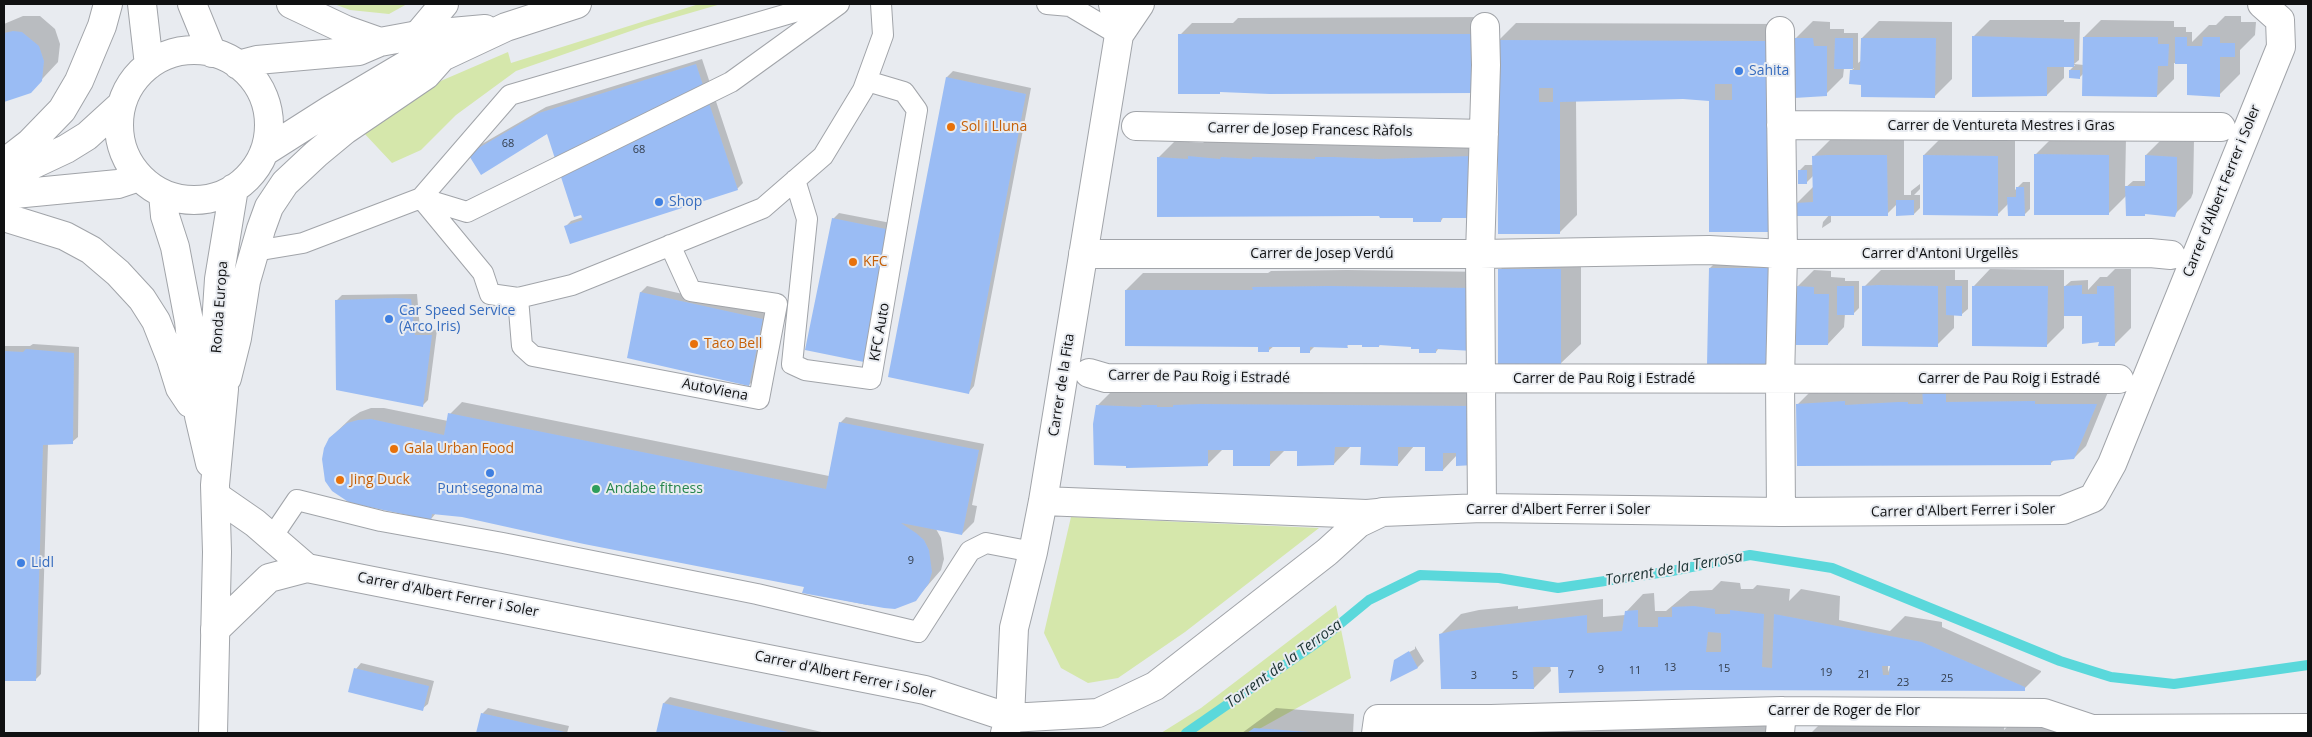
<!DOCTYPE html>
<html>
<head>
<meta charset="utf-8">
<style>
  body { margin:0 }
  #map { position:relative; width:2312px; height:737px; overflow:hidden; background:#e8ebf0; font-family:"Open Sans",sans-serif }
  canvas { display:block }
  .frame { position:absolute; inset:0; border:5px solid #101112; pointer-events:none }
</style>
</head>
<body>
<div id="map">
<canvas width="2312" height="737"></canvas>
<div class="frame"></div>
</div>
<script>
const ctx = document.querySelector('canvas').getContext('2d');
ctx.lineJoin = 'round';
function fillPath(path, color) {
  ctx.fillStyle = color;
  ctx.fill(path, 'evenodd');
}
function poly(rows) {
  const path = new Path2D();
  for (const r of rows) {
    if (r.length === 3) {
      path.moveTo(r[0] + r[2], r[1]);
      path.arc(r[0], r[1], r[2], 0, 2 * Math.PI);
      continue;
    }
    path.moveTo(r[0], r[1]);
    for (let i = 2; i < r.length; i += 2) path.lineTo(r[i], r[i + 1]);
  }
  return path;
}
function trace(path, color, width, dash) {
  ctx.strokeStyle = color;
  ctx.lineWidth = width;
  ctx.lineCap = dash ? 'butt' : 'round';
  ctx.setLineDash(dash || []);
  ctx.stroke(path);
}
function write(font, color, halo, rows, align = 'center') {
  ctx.font = font + ' "Open Sans",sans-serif';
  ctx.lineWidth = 4;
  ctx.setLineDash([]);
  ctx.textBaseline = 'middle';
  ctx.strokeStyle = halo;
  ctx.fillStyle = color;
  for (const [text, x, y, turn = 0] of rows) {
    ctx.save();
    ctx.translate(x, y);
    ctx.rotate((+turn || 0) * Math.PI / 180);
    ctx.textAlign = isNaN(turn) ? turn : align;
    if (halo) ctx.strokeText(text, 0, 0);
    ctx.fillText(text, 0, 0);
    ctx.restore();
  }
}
fillPath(poly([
  [407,4,389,14,350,10,334,4],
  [699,4,721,4,645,26,516,71,456,115,421,150,392,163,363,132,436,83,508,52,511,63],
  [1071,517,1319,528,1185,632,1118,678,1088,683,1061,668,1044,633],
  [1336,605,1351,678,1252,733,1161,733,1201,708]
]), '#d5e7ab');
fillPath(poly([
  [23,16,40,16,55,29,60,44,58,62,30,92,4,101,4,24],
  [2225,16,2241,16,2241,22,2256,22,2255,35,2240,50,2240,74,2219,95,2186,63,2174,63,2174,79,2157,96,2084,73,2079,78,2070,70,2075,65,2064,65,2064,78,2047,95,1973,37,1990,20,2064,20,2064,22,2080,22,2079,60,2074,64,2084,65,2084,37,2101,20,2174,21,2174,27,2186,27,2186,32,2192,32,2192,42,2209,25,2216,25],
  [1490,17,1490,75,1180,35,1192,23,1233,23,1238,18],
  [1813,21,1830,22,1830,29,1844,29,1844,33,1858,33,1858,63,1862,60,1862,38,1879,21,1952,22,1952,79,1935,96,1862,83,1851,71,1854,68,1844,68,1843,77,1826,94,1796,38],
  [1516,23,1786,24,1789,214,1710,100,1683,98,1576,100,1577,215,1560,232,1499,40],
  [702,59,743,183,737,189,565,227,571,221,583,217,548,133,481,173,475,148,546,107],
  [953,71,1031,88,974,386,969,392,947,77],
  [1941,138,2015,139,2015,190,2023,182,2030,182,2030,209,2024,215,2009,203,1998,214,1924,155],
  [2052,138,2126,138,2125,188,2133,181,2146,181,2146,155,2163,138,2194,140,2193,193,2191,198,2174,215,2147,213,2144,215,2127,195,2108,214,2035,155],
  [1831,139,1904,139,1904,195,1911,195,1911,191,1920,184,1920,189,1914,195,1920,195,1920,208,1914,214,1897,204,1887,214,1831,214,1831,222,1822,228,1823,222,1830,214,1797,203,1814,186,1814,175,1806,183,1799,171,1805,165,1814,165,1814,156],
  [1206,140,1489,140,1441,221,1414,217,1158,158,1175,141,1203,143],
  [839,213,896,224,807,349,833,219],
  [1731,247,1792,248,1792,342,1710,268],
  [1521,249,1581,249,1581,344,1560,364,1500,270],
  [1990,269,2064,270,2064,287,2071,281,2088,280,2088,290,2100,277,2107,277,2115,269,2131,269,2131,328,2114,345,2101,341,2083,315,2064,315,2064,328,2047,345,1974,286],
  [1347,270,1490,272,1436,352,1412,345,1381,344,1379,346,1363,344,1349,344,1347,346,1315,346,1309,352,1302,346,1274,346,1268,351,1126,290,1143,273,1268,273,1271,271],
  [1814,270,1831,271,1831,277,1845,278,1845,281,1859,281,1859,308,1853,314,1845,314,1844,327,1828,344,1797,287],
  [1881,270,1955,270,1955,280,1968,280,1968,309,1962,314,1954,314,1954,328,1937,345,1864,287],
  [647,286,768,313,755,379,749,385,628,357,641,292],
  [417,294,420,329,437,330,428,400,422,406,336,301,342,295],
  [33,344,79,347,78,437,72,442,48,444,41,674,35,680,4,680,4,346,30,346],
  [1114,389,1491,390,1457,455,1443,470,1426,446,1414,446,1398,465,1362,446,1351,446,1334,464,1298,449,1285,450,1270,465,1234,449,1223,449,1207,465,1097,406],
  [1856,390,1856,393,1911,390,1920,390,1920,393,2047,390,2047,393,2108,392,2086,446,2074,458,2055,459,2050,464,1798,404,1810,392],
  [462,402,829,476,840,423,846,417,984,444,972,505,977,506,974,522,962,534,936,529,941,538,944,559,941,570,915,600,895,607,867,605,804,592,805,586,462,516,436,513,431,519,330,438,351,418,360,412,371,408,384,408,448,421,450,414],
  [1721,581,1740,583,1741,589,1753,589,1757,585,1790,589,1789,601,1801,589,1840,596,1839,620,1890,631,1905,616,1942,622,1942,627,2041,671,2041,672,2024,689,1690,688,1550,665,1551,671,1534,688,1440,635,1461,614,1479,610,1518,606,1518,609,1603,599,1603,617,1625,615,1626,612,1643,594,1654,593,1655,611,1666,611,1690,591,1712,590],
  [1888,665,1891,665,1888,672],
  [1415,646,1424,661,1418,667,1392,680,1395,660,1415,649],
  [361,663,434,681,428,704,422,709,356,669],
  [670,697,826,733,657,733,664,703],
  [488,708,569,726,567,733,477,733,482,714],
  [1276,708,1354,714,1353,733,1242,733],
  [1415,708,1783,711,1782,733,1390,733],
  [2016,718,2075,733,1811,733,1825,719,2005,719,2004,730]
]), '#0003');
trace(poly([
  [1186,733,1318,642,1369,600,1420,575,1499,578,1558,588,1672,571,1750,555,1832,568,2060,661,2111,677,2174,684,2308,665]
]), '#5ad8db', 10);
fillPath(poly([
  [13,31,22,32,39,46,44,61,42,81,31,93,4,102,4,33],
  [1178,34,1473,34,1474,93,1270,94,1220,92,1220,94,1178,94],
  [1972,36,2074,39,2074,67,2047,67,2047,96,1972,97],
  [2083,37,2158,37,2158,44,2169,44,2168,66,2158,66,2157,97,2082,96],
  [2175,37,2187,37,2187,46,2202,46,2203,37,2220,37,2220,43,2235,43,2235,57,2220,57,2220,97,2187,95,2187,64,2175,64],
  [1794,38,1813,38,1814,46,1827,46,1827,96,1794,98],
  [1835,38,1853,38,1853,69,1834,69],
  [1861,38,1936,38,1935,98,1861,97,1861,85,1849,84,1850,70,1860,70],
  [1498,40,1769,41,1772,232,1709,232,1709,101,1683,99,1560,102,1560,234,1498,234],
  [1715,84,1732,84,1732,100,1715,100],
  [1539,88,1553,88,1553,102,1539,102],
  [696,64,738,190,570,244,564,226,583,220,581,215,574,217,547,134,481,175,468,154,539,113],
  [2069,70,2080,70,2080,79,2069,78],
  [946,77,1026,94,969,394,888,377],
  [2034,154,2109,155,2109,215,2034,215],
  [1827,155,1887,155,1888,216,1796,216,1796,203,1813,202,1812,156],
  [1923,155,1998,156,1998,216,1923,215],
  [2145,155,2177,157,2177,211,2175,217,2145,214,2145,216,2126,216,2125,186,2145,186],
  [1188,156,1220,159,1221,157,1252,159,1252,157,1315,159,1315,157,1333,157,1379,159,1472,156,1473,218,1441,218,1441,222,1413,222,1413,218,1380,218,1379,216,1366,216,1157,217,1157,157,1188,159],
  [1798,170,1807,170,1807,184,1798,184],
  [2016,187,2024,187,2025,216,2008,216,2007,197,2016,197],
  [1896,200,1914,200,1914,215,1896,216],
  [832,218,891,230,864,362,805,350],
  [1709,268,1771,268,1772,365,1707,365],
  [1498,269,1561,269,1561,366,1498,366],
  [1878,285,1938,286,1938,347,1862,346,1862,286],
  [2082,285,2082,294,2097,294,2097,286,2114,286,2115,346,2098,346,2099,342,2082,344,2082,316,2064,316,2064,286],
  [1329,286,1474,288,1474,351,1436,349,1436,353,1419,353,1419,349,1411,349,1411,347,1379,345,1379,347,1362,347,1362,345,1347,345,1348,348,1310,347,1310,353,1300,353,1300,347,1269,347,1269,352,1258,352,1258,347,1125,346,1125,290,1253,290,1252,287],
  [1795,286,1814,287,1814,294,1829,294,1828,345,1796,345],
  [1837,286,1854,286,1854,315,1837,315],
  [1946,286,1962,286,1962,316,1946,315],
  [1972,286,2048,286,2047,347,1972,346],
  [640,292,763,319,749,386,627,358],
  [396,298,411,299,415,335,432,335,423,407,336,390,335,300],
  [26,349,74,353,73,444,43,445,36,681,4,681,4,351,23,352],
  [1922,387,1946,387,1946,402,2035,401,2035,404,2097,404,2074,459,2051,461,2051,465,1797,466,1796,404,1845,401,1845,405,1898,402,1908,402,1908,404,1923,404],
  [1200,404,1474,406,1474,465,1456,466,1456,453,1443,453,1443,471,1425,471,1425,447,1398,447,1398,466,1360,465,1361,447,1335,447,1334,465,1297,466,1297,451,1270,451,1270,466,1233,466,1233,450,1208,450,1208,466,1126,468,1126,466,1094,465,1093,424,1096,405,1142,407,1141,405,1157,405,1157,407,1173,407,1173,405],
  [448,413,826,489,839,422,979,450,962,535,901,523,916,533,924,540,929,550,932,572,929,583,916,601,895,609,884,608,802,593,804,587,584,544,462,517,432,514,431,520,350,503,332,491,325,481,322,459,324,448,329,438,347,423,358,420,371,419,444,435],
  [1694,606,1715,609,1715,614,1730,614,1730,610,1764,614,1762,667,1772,668,1774,614,1922,642,2025,687,2025,691,1690,690,1559,693,1558,667,1533,667,1534,689,1441,689,1439,634,1457,630,1587,615,1587,633,1622,631,1625,611,1638,610,1638,627,1658,627,1658,617,1672,617,1672,607],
  [1708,632,1721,633,1721,652,1706,652],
  [1882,666,1890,666,1889,675,1883,675],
  [1409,651,1418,668,1390,682,1394,660],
  [354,668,429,686,423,711,348,692],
  [663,703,788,732,788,733,656,733],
  [481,713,565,732,565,733,476,733],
  [1254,728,1310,732,1310,733,1247,733]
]), '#9abcf4');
const lane = poly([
  [1047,4,1070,6,1119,35],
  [795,180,807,219,792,364,805,370,871,379,917,110,904,92,867,81],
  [421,198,483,273,490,294,518,298,572,285,763,208,823,156,863,90,883,35,881,4],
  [421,198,467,212,731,82,839,4],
  [255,251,303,243,421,198,510,95,822,4],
  [518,298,522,346,533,356,759,399,777,304,691,291,670,245],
  [272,537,297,500,381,521,503,543,757,594,918,632,970,551,986,543,1033,552]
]);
const street = poly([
  [1780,31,1783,254,1780,380,1781,512],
  [418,35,444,4],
  [1119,35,1140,4],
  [1781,125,2221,127],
  [1136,126,1484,134],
  [1083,254,1480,254,1709,250,1783,254,2150,253,2171,255],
  [1089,373,1106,378,2119,379],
  [216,496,255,523,307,568],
  [1043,501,1367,514,1378,513],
  [1482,508,1480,254,1486,65,1485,27],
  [215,630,269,578,307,568,925,690,1010,718,1098,713,1155,686,1327,552,1359,523,1382,512,1482,508,1781,512,2063,510,2093,498,2112,464,2281,47,2280,20,2262,4],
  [1005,733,1010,718,1014,628,1033,552,1043,501,1119,35,1113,4],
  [1376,733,1378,719,1491,719,1782,711,2044,713,2092,729,2308,728],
  [1780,733,1782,711]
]);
const secondary = poly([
  [142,4,149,65],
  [192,4,212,53],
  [291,4,346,30,380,42],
  [194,125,75],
  [238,65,257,60,359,51,380,42,418,35,485,29],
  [264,152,330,110,406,65,442,57,506,27,577,4],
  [4,163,30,143,62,110,79,81,102,26,108,4],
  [4,175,15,173,66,149,87,136,121,105],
  [163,194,165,216,175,247,189,321,199,416,210,463],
  [4,195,118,184,139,177],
  [4,217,65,236,91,250,118,273,142,299,156,321,171,359,180,388,190,403],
  [227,378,237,338,246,281,261,229,269,207,285,183,316,154,345,130,426,75,442,57],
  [213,733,217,552,215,485,224,389,217,359,216,325,219,279,234,188]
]);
trace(lane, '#a1a4a9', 22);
trace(street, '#a1a4a9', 30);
trace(secondary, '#a1a4a9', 30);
trace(lane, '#fff', 20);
trace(street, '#fff', 28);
trace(secondary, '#fff', 28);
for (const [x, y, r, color] of [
  [1739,71,5,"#3f7fe0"],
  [951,127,5,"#e8710a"],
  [659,202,5,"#3f7fe0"],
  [853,262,5,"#e8710a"],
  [389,319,5,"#3f7fe0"],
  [694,344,5,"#e8710a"],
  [394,449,5,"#e8710a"],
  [490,473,5,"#3f7fe0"],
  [340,480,5,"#e8710a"],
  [596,489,5,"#2e9e5b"],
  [21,563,5,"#3f7fe0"]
]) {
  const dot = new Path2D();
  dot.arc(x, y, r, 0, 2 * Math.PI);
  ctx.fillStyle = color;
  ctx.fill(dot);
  trace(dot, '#e8ebf0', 2);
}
write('11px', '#323c4a', null, [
  ["68",508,144],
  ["68",639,150],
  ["9",911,561],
  ["13",1670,668],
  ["15",1724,669],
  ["9",1601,670],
  ["11",1635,671],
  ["19",1826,673],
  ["7",1571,675],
  ["21",1864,675],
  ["3",1474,676],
  ["5",1515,676],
  ["25",1947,679],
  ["23",1903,683]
]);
write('14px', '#366cbe', '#e8ebf0', [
  ["Sahita",1749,71],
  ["Shop",669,202],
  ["Car Speed Service",399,311],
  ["(Arco Iris)",399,327],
  ["Punt segona ma",490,489,"center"],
  ["Lidl",31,563]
], 'left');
write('14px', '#101112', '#e8ebf0', [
  ["Carrer de Ventureta Mestres i Gras",2001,126],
  ["Carrer de Josep Francesc Ràfols",1310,130,1],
  ["Carrer d'Albert Ferrer i Soler",2222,191,-68],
  ["Carrer de Josep Verdú",1322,254],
  ["Carrer d'Antoni Urgellès",1940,254],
  ["Ronda Europa",220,307,-86],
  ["KFC Auto",880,332,-80],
  ["Carrer de Pau Roig i Estradé",1199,377,1],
  ["Carrer de Pau Roig i Estradé",1604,379],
  ["Carrer de Pau Roig i Estradé",2009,379],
  ["Carrer de la Fita",1062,385,-81],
  ["AutoViena",715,390,11],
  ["Carrer d'Albert Ferrer i Soler",1558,510],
  ["Carrer d'Albert Ferrer i Soler",1963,511,-1],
  ["Carrer d'Albert Ferrer i Soler",448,595,11],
  ["Carrer d'Albert Ferrer i Soler",845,675,12],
  ["Carrer de Roger de Flor",1844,711]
]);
write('14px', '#c56008', '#e8ebf0', [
  ["Sol i Lluna",961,127],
  ["KFC",863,262],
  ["Taco Bell",704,344],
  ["Gala Urban Food",404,449],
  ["Jing Duck",350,480]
], 'left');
write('14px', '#27864d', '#e8ebf0', [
  ["Andabe fitness",606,489]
], 'left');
write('italic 15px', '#1d3434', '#e8ebf0', [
  ["Torrent de la Terrosa",1674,569,-10],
  ["Torrent de la Terrosa",1284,664,-36]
]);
</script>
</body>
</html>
